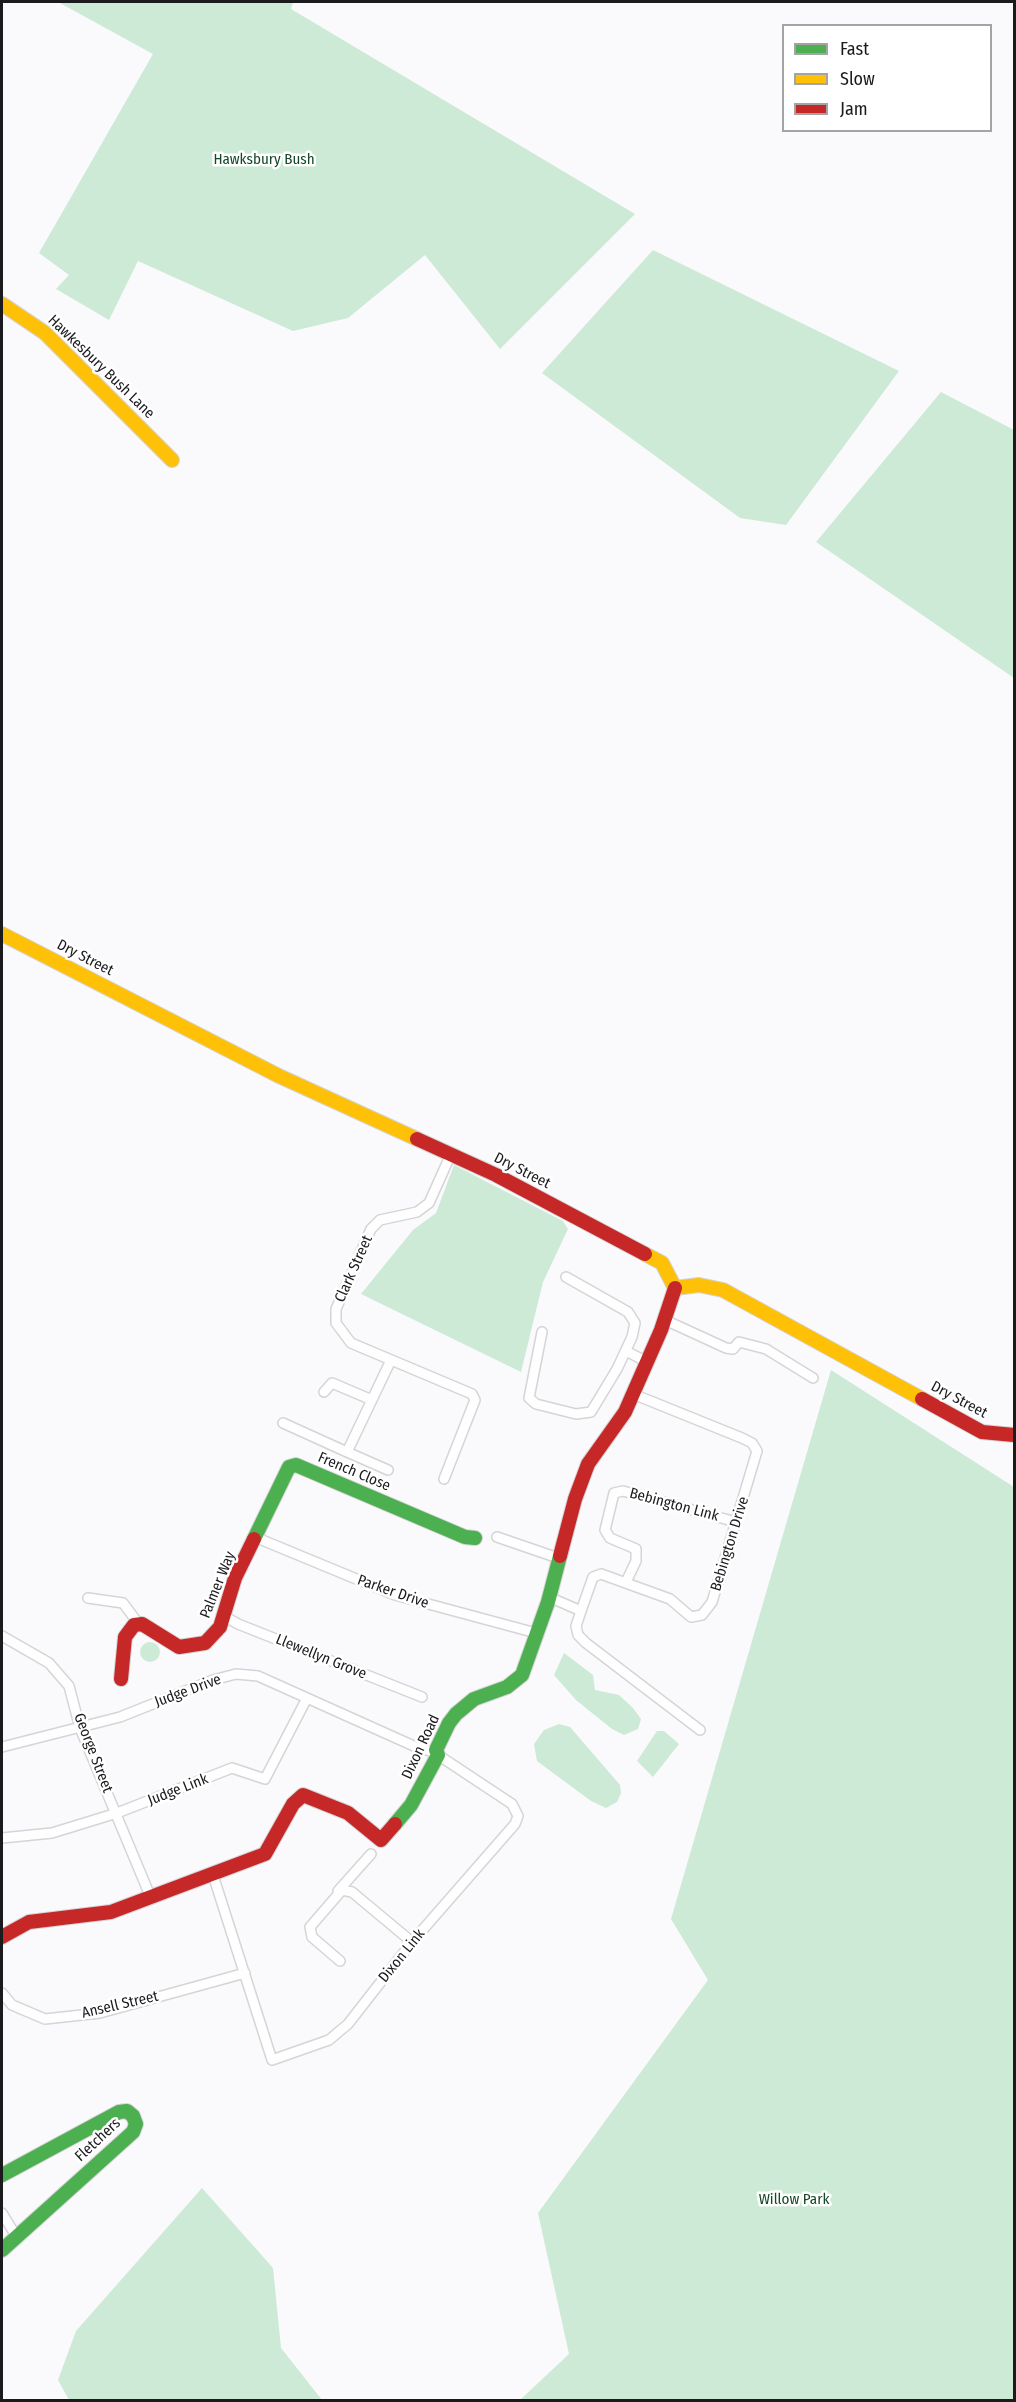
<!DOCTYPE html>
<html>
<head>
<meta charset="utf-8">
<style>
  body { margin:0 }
  #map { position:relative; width:1016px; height:2402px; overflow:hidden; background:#faf9fc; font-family:"Fira Sans Condensed",sans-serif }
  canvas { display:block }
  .frame { position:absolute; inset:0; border:3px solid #1b1b1d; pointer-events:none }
  .legend { position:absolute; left:782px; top:24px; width:210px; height:108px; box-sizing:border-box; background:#fff; border:2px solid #a4a4a5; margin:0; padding:8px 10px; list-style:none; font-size:18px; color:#1b1b1d }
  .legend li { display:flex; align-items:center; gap:12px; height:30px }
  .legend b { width:30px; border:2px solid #a4a4a5 }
</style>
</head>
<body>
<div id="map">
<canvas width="1016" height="2402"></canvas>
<div class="frame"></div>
<ul class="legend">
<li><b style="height:8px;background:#4caf50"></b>Fast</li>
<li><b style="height:8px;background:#ffc107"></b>Slow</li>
<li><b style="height:8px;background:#c62828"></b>Jam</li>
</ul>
</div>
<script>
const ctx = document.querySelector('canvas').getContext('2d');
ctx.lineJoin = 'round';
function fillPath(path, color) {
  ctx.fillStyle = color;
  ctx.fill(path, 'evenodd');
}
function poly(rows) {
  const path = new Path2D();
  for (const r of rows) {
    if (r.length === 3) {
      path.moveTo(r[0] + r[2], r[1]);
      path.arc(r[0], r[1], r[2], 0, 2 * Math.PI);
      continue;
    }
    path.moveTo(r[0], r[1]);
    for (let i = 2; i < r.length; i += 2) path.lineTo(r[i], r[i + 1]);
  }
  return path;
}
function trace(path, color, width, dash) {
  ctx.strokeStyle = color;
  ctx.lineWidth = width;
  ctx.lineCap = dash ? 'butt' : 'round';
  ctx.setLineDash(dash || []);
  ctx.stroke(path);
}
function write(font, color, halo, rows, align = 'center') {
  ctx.font = font + ' "Fira Sans Condensed",sans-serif';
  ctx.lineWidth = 5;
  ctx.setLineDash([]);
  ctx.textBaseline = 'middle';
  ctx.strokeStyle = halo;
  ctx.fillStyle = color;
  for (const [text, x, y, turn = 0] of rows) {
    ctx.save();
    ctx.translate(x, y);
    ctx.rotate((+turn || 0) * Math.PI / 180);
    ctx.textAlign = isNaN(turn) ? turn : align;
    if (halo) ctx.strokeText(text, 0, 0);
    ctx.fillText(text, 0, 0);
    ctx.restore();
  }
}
fillPath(poly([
  [58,2,293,2,291,9,635,214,500,349,425,255,348,318,293,331,138,261,109,320,56,289,69,275,39,253,153,54],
  [653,250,899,371,786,525,740,518,542,373],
  [941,392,1014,430,1014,678,816,542],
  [454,1165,563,1221,568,1229,543,1282,521,1372,361,1294,413,1230,436,1213],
  [831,1370,1014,1487,1014,2400,520,2400,569,2354,538,2213,708,1980,671,1919],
  [150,1652,10],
  [564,1653,593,1675,595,1690,619,1695,633,1708,641,1719,638,1729,624,1735,612,1729,576,1700,554,1675],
  [559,1724,570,1727,620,1785,621,1793,617,1802,606,1808,591,1801,537,1761,534,1744,544,1730],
  [657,1731,664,1731,679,1744,653,1777,637,1761],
  [202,2188,273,2268,281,2348,322,2400,69,2400,58,2380,76,2331]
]), '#cdead6');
const street = poly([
  [665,1320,726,1348,733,1349,739,1342,766,1349,813,1378],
  [542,1332,529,1398,536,1404,576,1414,591,1412,617,1369,632,1337,635,1323,628,1312,566,1277],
  [626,1351,647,1362],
  [324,1392,332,1383,372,1400],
  [283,1423,347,1452,391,1360],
  [347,1452,388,1470],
  [444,1479,475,1400,472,1394,351,1343,336,1323,336,1309,371,1229,380,1220,417,1212,429,1203,451,1154],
  [257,1533,262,1540,395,1595,536,1633],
  [497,1537,561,1559],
  [626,1582,636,1561,636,1549,610,1538,605,1530,614,1493,623,1491,736,1522],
  [549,1597,581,1611,593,1577,601,1574,670,1599,691,1617,702,1615,712,1602,757,1451,752,1443,742,1438,633,1394],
  [88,1598,123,1603,138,1623],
  [581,1611,576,1626,578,1635,586,1643,700,1730],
  [222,1615,238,1624,422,1697],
  [2,1636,49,1663,69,1686,80,1728,151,1898],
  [2,1747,120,1717,213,1680,236,1674,258,1676,416,1747,437,1753],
  [2,1838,52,1833,117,1813,232,1768,265,1779,307,1698],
  [213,1875,272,2060,329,2040,348,2024,412,1942,515,1824,518,1816,512,1804,438,1755],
  [338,1891,371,1854],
  [340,1961,312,1937,310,1927,342,1890,352,1892,412,1942],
  [2,1993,12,2005,45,2019,100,2013,245,1973],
  [2,2213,16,2236]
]);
const fast = poly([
  [254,1539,289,1467,296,1465,465,1537,475,1538],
  [395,1824,411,1805,438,1755,436,1750,449,1723,456,1714,474,1699,507,1687,522,1675,548,1602,560,1556],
  [2,2175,119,2112,127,2111,133,2116,136,2124,133,2132,2,2250]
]);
const slow = poly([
  [2,304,45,333,172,460],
  [2,934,279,1076,417,1139],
  [645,1254,662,1263,675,1288,699,1285,723,1290,922,1399]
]);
const jam = poly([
  [417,1139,496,1175,645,1254],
  [922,1399,982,1432,1014,1435],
  [560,1556,575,1499,588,1464,625,1412,661,1330,675,1288],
  [121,1679,125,1637,134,1625,142,1624,179,1647,205,1643,220,1627,235,1578,254,1539],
  [2,1937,29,1922,111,1912,265,1854,293,1804,303,1795,348,1813,381,1840,395,1824]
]);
trace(street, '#d5d4d6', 12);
trace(fast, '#d5d4d6', 16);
trace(slow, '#d5d4d6', 16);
trace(jam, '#d5d4d6', 16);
trace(street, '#fefeff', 9);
trace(fast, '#4caf50', 14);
trace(slow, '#ffc107', 14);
trace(jam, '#c62828', 14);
write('15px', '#144828', '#fff', [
  ["Hawksbury Bush",264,160],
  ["Willow Park",794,2200]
]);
write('15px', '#1b1b1d', '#fff', [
  ["Hawkesbury Bush Lane",101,367,44],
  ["Dry Street",85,958,27],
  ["Dry Street",522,1171,27],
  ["Clark Street",354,1269,-66],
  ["Dry Street",959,1400,28],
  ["French Close",354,1472,23],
  ["Bebington Link",674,1505,15],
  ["Bebington Drive",730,1544,-73],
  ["Palmer Way",218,1585,-68],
  ["Parker Drive",393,1592,19],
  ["Llewellyn Grove",321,1657,22],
  ["Judge Drive",188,1691,-20],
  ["Dixon Road",421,1747,-65],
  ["George Street",93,1753,69],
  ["Judge Link",178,1790,-21],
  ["Dixon Link",402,1956,-51],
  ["Ansell Street",120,2005,-13],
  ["Fletchers",98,2140,-43]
]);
</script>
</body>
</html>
